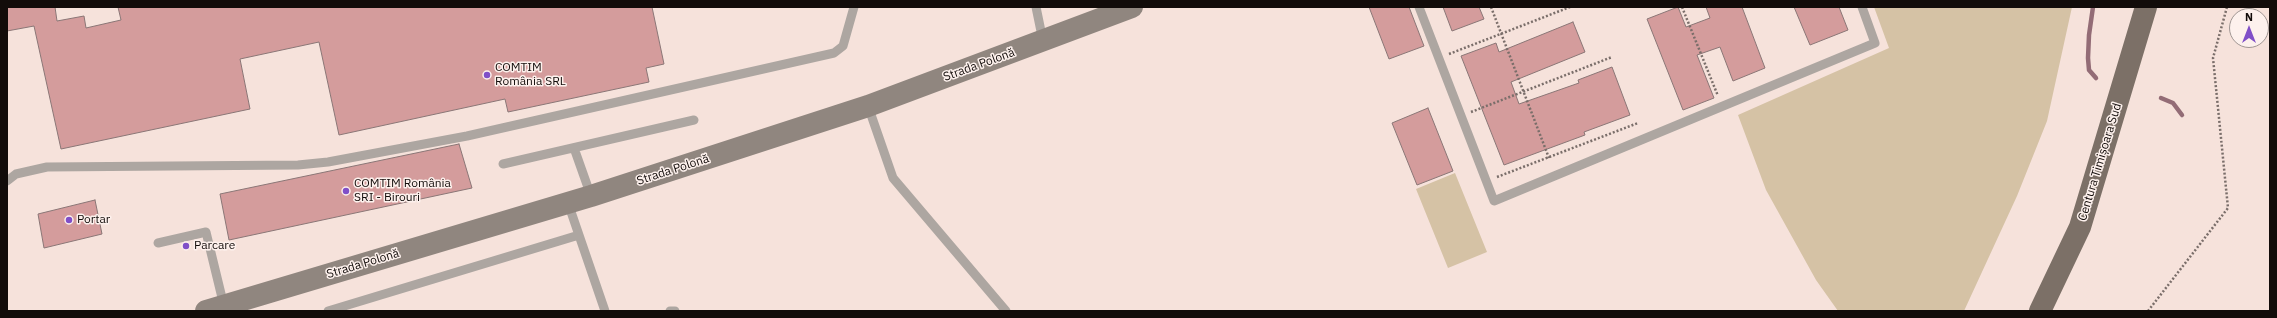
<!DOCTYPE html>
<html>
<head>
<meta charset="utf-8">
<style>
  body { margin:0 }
  #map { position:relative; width:2277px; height:318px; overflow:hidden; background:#f6e2db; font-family:"IBM Plex Sans",sans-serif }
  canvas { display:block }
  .frame { position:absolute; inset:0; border:8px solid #120c0a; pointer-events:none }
  .north { position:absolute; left:2229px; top:8px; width:40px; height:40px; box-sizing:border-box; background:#fdf1ed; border:1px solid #9f9592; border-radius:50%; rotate:0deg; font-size:11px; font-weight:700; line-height:16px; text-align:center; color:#120c0a }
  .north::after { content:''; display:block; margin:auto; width:14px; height:18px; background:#804fc8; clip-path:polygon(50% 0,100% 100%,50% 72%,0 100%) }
</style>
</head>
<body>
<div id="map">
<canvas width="2277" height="318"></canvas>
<div class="frame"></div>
<div class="north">N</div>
</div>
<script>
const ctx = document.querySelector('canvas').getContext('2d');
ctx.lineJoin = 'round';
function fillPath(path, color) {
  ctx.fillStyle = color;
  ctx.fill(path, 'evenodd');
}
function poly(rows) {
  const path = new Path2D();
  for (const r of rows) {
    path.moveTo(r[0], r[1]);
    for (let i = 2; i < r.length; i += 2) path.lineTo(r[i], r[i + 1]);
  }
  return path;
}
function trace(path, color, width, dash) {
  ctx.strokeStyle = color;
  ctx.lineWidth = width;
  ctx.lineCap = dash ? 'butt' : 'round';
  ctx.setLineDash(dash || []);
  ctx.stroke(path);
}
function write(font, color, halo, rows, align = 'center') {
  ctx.font = font + ' "IBM Plex Sans",sans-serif';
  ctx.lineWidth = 3;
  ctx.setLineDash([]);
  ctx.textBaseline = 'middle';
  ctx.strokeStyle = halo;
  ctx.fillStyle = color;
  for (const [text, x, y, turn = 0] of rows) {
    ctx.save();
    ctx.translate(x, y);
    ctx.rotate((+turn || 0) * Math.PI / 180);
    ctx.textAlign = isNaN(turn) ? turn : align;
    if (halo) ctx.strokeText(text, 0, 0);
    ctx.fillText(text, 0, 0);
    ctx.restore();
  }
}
fillPath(poly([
  [1874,7,2072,7,2047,121,2017,196,1964,311,1838,311,1816,280,1766,190,1738,115,1889,48],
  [1455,173,1487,252,1448,268,1416,189]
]), '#d5c2a5');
trace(poly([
  [2093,7,2089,35,2088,58,2089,70,2096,78],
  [2161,98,2173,103,2182,115]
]), '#936c76', 4.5);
const building = poly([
  [7,7,55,7,57,21,84,16,86,28,121,20,118,7,652,7,664,64,646,68,649,82,508,112,505,99,339,135,319,42,240,59,250,109,61,149,34,26,7,31,7,7],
  [1369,7,1409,7,1424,46,1389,59,1369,7],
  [1443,7,1479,7,1484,19,1452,31,1443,7],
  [1678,7,1686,27,1710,18,1706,7,1742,7,1765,68,1733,81,1720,47,1697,55,1714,98,1683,110,1647,19,1678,7],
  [1794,7,1839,7,1848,30,1810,45,1794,7],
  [1573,22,1585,52,1511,82,1519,104,1579,83,1578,80,1612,67,1630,115,1584,132,1585,135,1504,165,1461,56,1496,43,1499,52,1573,22],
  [1428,108,1453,171,1417,185,1392,123,1428,108],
  [459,144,472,188,229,240,220,194,459,144],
  [95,200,102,234,44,248,38,214,95,200]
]);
fillPath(building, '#d49c9c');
trace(building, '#8a7676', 1);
trace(poly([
  [1491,7,1549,158],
  [1682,7,1718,96],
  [1449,54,1570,7],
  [1471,112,1612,57],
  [1497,177,1638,123],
  [2148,311,2228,208,2213,58,2227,7]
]), '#7a6e6a', 2.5, [2, 2]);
trace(poly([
  [1036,7,1043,41],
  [1419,7,1494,201,1875,43,1862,7],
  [868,106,893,178,1006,311],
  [574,148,591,196],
  [503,164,694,120],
  [7,181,16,174,47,167,298,165,328,162,467,136,834,53,843,46,854,7],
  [568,203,605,311],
  [158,243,206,232,224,306],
  [328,311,579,235],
  [670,311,675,311]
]), '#ada6a1', 9);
trace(poly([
  [206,311,591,196,868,106,1132,7]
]), '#90867f', 22);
trace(poly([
  [2040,311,2080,227,2146,7]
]), '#7c7067', 22);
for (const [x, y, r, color] of [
  [487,75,4,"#804fc8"],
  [346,191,4,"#804fc8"],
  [69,220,4,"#804fc8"],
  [186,246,4,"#804fc8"]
]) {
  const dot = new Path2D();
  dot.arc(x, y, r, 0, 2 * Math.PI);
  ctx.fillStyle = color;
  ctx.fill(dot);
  trace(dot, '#fdf1ed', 1.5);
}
write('12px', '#120c0a', '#fdf1ed', [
  ["Strada Polonă",979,65,-20],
  ["Centura Timișoara Sud",2100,162,-73],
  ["Strada Polonă",673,170,-18],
  ["Strada Polonă",363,264,-17]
]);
write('12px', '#120c0a', '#fdf1ed', [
  ["COMTIM",495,68],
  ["România SRL",495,82],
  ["COMTIM România",354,184],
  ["SRI - Birouri",354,198],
  ["Portar",77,220],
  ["Parcare",194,246]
], 'left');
</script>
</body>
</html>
